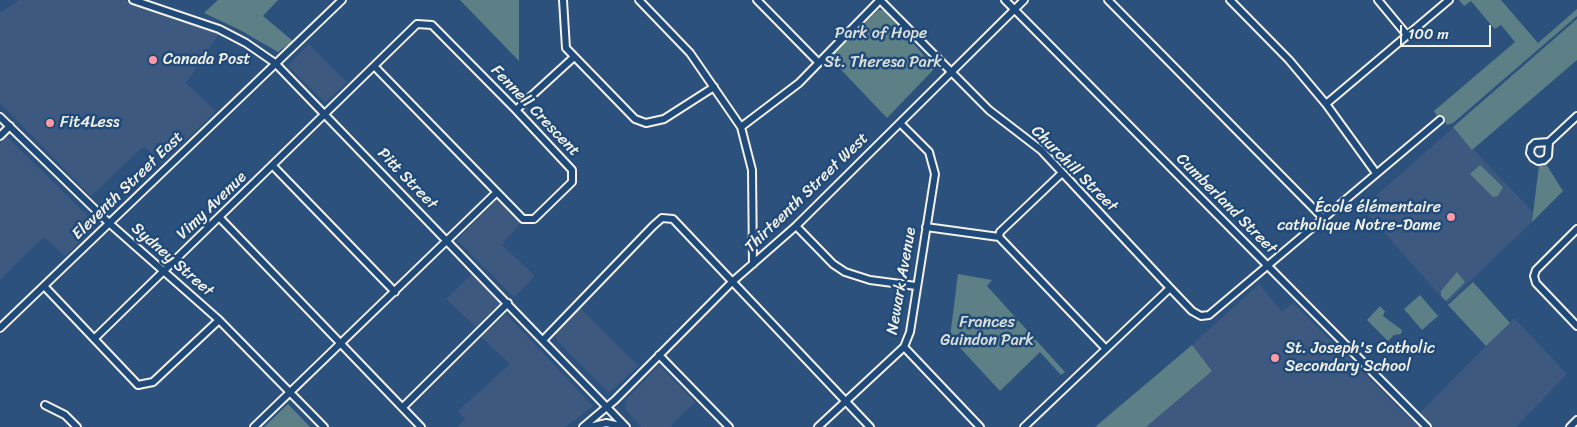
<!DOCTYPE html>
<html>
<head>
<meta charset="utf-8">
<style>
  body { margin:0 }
  #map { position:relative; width:1577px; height:427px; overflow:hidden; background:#2d517d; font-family:Sriracha,sans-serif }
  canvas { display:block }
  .scale { position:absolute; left:1400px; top:25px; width:91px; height:22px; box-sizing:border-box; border:2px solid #f4f1e8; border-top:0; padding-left:6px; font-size:15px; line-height:18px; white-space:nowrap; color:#f4f1e8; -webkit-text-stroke:4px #1f4a7a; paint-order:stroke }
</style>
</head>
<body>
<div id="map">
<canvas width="1577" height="427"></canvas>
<div class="scale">100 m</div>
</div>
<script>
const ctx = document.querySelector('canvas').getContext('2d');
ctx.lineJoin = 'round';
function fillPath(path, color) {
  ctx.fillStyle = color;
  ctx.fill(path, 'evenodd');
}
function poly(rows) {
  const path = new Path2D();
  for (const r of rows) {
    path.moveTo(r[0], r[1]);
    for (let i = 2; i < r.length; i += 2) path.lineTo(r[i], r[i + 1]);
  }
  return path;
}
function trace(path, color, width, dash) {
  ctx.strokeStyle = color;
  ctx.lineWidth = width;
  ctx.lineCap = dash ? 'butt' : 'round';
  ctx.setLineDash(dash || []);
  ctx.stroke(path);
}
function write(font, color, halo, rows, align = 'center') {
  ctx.font = font + ' Sriracha,sans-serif';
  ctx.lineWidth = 5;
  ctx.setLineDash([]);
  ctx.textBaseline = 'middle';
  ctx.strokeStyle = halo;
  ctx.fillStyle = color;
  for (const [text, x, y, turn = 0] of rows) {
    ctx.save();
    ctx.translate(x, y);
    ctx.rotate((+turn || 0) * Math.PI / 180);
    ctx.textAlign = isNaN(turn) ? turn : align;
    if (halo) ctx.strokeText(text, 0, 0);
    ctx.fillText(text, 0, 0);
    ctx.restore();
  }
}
fillPath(poly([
  [19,0,125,0,219,34,186,83,216,111,162,163,144,146,91,196,0,103,0,13],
  [309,44,347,82,325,102,288,66],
  [1453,128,1533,212,1532,222,1447,303,1362,208],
  [6,136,97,225,65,256,44,237,0,280,0,141],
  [497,200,521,222,502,245,535,276,514,297,457,240],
  [472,274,500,304,476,327,446,299],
  [1259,284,1282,312,1293,303,1412,421,1514,318,1567,374,1516,427,1146,427,1212,371,1192,345],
  [579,307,638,366,609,393,556,340,556,333],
  [506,314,593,406,565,427,457,427,465,419,458,411,510,364,481,337],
  [659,365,695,402,670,427,641,427,625,409,627,399]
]), '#3d5980');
fillPath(poly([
  [218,0,278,0,263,16,293,41,278,52,240,30,204,13],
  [460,0,519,0,519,61],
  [1459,0,1501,0,1538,43,1577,9,1577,16,1453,123,1447,125,1442,115,1437,116,1434,111,1515,42,1501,25,1495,29,1492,26,1471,1,1464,6],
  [878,10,884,10,935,68,887,118,830,58],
  [1577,19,1577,60,1472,150,1453,127],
  [1546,164,1563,191,1532,222,1539,165],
  [1480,165,1503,187,1498,196,1493,197,1470,174],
  [1457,272,1465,282,1446,301,1441,296,1441,291],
  [958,274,992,280,987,286,1065,372,1061,375,1040,352,1000,391,950,337],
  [1473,282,1510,323,1486,346,1448,305],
  [1420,295,1438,316,1422,330,1404,309],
  [1380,306,1385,311,1383,316,1402,330,1401,334,1394,335,1388,341,1367,320],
  [1192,345,1212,371,1146,427,1095,427],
  [288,404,310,427,264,427]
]), '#5c8085');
const minor = poly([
  [133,0,219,29,246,43,275,63,626,427],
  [563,0,566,48,635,119,646,123,664,119,714,87],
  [639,0,690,53,741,127,752,170,753,264],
  [757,0,818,62],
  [880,0,989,110,1041,150,1170,288,1192,311,1201,316,1209,315,1440,120],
  [1005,0,1427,427],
  [1108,0,1323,218],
  [1230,0,1289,60,1326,104,1376,173],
  [1378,0,1407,35],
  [1326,104,1449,0],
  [516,110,574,57],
  [0,117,109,223,219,320,324,427],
  [900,123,929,152,935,174,910,332,904,347,980,427],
  [741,127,799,83,880,0],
  [0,136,10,126],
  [1549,142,1535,143,1531,147,1530,153,1533,158,1538,161,1544,160,1548,156,1549,142,1577,116],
  [273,166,395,292],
  [219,217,421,427],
  [796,226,833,264,845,272,870,280,916,286],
  [926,227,999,237,1106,349],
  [1577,229,1536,270,1534,276,1536,283,1577,326],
  [999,237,1000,232,1062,173],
  [44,286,138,385,153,382,219,320],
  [0,328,342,0],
  [95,338,417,24,432,25,516,110,572,170,572,182,534,219,523,219,375,67],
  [544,339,653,226,662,218,673,219,870,427],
  [659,355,729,427],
  [45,405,65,415,77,427],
  [403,407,508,303],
  [254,427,496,193],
  [583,427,615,400,732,282,796,226,1024,0],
  [590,427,606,423,625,427],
  [818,427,904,347],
  [1024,427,1170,288],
  [1570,427,1577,420]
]);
trace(minor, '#f4f1e8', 10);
trace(minor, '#1f4a7a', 6);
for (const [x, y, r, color] of [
  [153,60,5,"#ff9aa2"],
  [50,123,5,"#ff9aa2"],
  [1451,217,5,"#ff9aa2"],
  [1275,358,5,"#ff9aa2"]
]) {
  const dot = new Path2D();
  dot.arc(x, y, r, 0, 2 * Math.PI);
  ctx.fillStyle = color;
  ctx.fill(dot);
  trace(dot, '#1f4a7a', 2);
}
write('16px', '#dde0d9', '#1f4a7a', [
  ["Park of Hope",881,34],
  ["St. Theresa Park",883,63],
  ["Frances",987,323],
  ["Guindon Park",987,341]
]);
write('16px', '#f4f1e8', '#1f4a7a', [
  ["Canada Post",163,60],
  ["Fit4Less",60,123],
  ["École élémentaire",1441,208,"right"],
  ["catholique Notre-Dame",1441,226,"right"],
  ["St. Joseph's Catholic",1285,349],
  ["Secondary School",1285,367]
], 'left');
write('16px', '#f4f1e8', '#1f4a7a', [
  ["Fennell Crescent",535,111,46],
  ["Churchill Street",1074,169,45],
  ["Pitt Street",407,179,46],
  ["Eleventh Street East",128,186,-44],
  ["Thirteenth Street West",807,193,-44],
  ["Cumberland Street",1226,204,45],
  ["Vimy Avenue",212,206,-44],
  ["Sydney Street",172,260,41],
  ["Newark Avenue",902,281,-80]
]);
</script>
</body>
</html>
